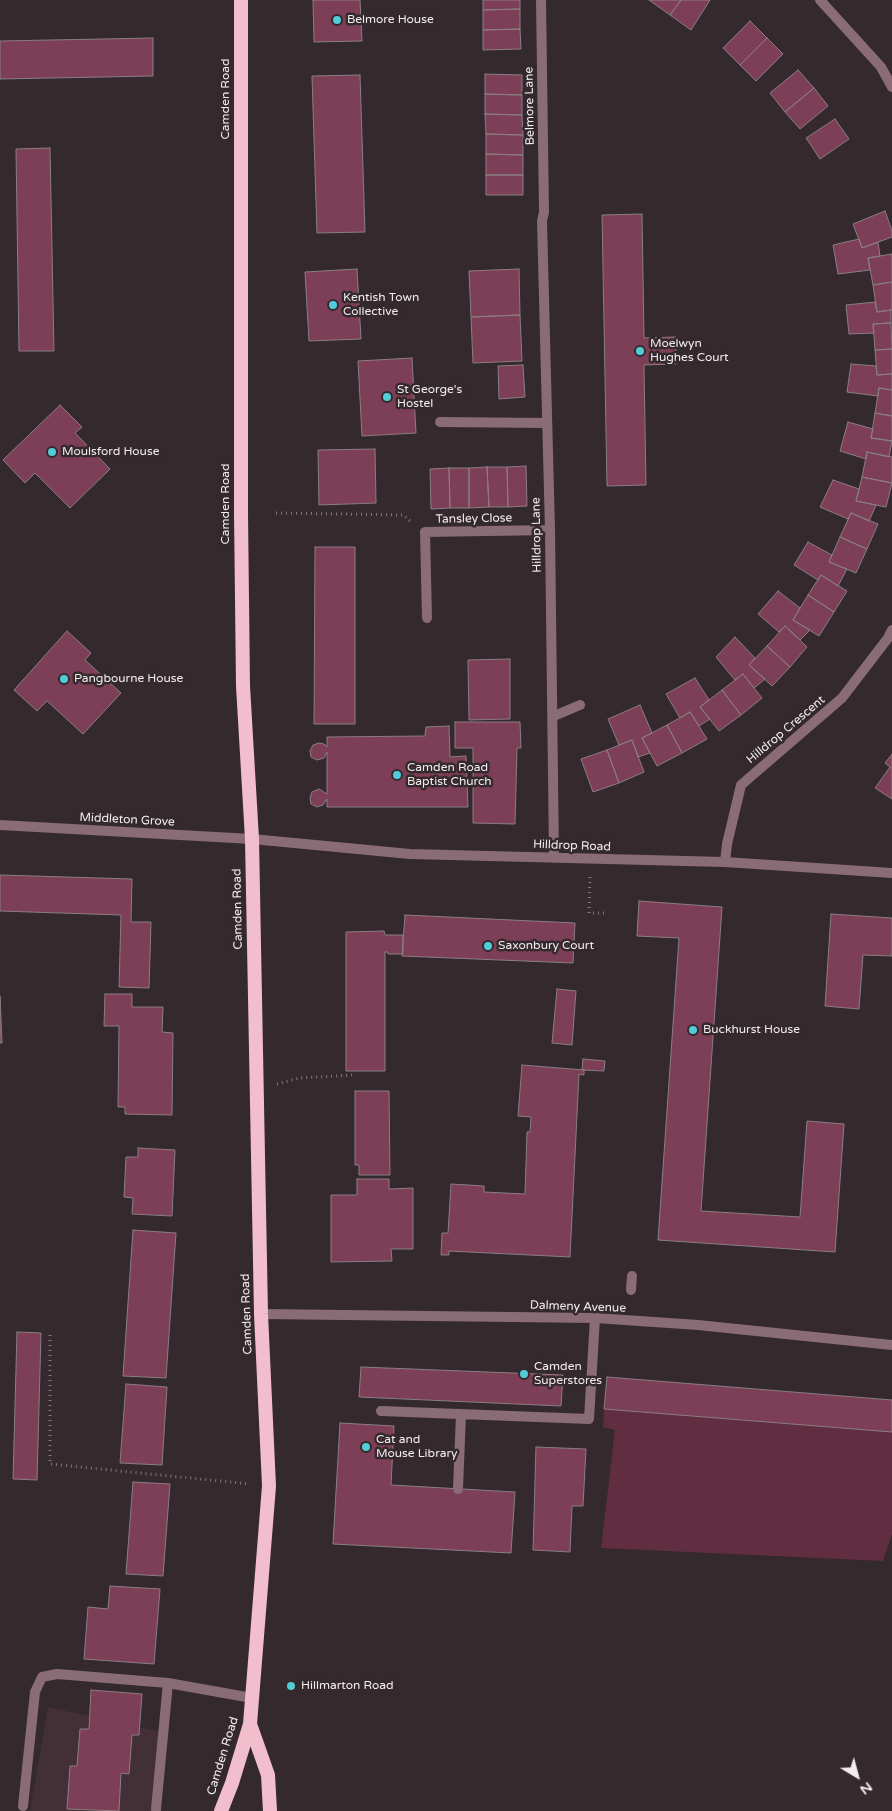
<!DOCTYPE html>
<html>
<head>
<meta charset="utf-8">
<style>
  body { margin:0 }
  #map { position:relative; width:892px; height:1811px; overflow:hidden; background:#34292c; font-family:"Varela Round",sans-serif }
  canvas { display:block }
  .north { position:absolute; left:832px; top:1751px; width:50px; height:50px; -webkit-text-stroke:4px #34292c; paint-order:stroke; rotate:143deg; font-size:14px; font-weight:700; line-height:20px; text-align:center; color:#f3ecee }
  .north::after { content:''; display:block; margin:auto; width:18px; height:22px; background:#f3ecee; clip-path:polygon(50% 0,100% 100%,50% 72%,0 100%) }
</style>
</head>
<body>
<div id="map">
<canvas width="892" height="1811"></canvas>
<div class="north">N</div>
</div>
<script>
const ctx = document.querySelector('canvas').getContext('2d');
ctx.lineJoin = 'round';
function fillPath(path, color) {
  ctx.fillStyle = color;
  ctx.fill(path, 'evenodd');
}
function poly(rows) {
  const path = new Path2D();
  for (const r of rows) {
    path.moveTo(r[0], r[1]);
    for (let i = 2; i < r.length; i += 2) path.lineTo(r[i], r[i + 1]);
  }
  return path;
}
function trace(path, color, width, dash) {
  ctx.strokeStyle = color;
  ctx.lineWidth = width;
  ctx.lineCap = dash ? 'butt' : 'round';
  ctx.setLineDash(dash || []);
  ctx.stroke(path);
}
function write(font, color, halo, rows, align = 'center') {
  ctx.font = font + ' "Varela Round",sans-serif';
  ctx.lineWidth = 5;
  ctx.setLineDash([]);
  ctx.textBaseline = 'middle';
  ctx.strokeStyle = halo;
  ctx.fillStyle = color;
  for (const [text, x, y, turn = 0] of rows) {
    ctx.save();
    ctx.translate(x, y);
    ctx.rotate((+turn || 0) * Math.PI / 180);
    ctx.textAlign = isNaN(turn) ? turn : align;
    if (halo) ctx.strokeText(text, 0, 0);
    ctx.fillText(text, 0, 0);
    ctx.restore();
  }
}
fillPath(poly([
  [48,1707,166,1733,158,1811,30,1811]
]), '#423036');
fillPath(poly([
  [604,1409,892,1432,892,1534,883,1561,601,1548,615,1430,603,1427]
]), '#602d41');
const building = poly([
  [313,0,360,0,362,41,314,42,313,0],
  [483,0,520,0,520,9,483,10,483,0],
  [649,0,681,0,670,15,649,0],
  [681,0,710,0,691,30,670,15,681,0],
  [520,9,520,29,483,30,483,10,520,9],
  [750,21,767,38,740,65,723,48,750,21],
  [520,29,521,49,483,50,483,30,520,29],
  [153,38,153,76,0,79,0,41,153,38],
  [767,38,783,54,756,81,740,65,767,38],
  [798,70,814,88,785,112,770,93,798,70],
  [485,74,522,75,522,95,485,94,485,74],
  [360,75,365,232,317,233,312,76,360,75],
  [814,88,828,106,800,129,785,112,814,88],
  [485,94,522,95,522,115,485,114,485,94],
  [485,114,522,115,523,135,486,134,485,114],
  [835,119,849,139,820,159,806,138,835,119],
  [486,134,523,135,523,155,486,154,486,134],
  [50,148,54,351,19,351,16,149,50,148],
  [486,154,523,155,523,175,486,175,486,154],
  [486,175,523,175,523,195,486,195,486,175],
  [885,211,892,231,892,237,862,248,853,224,885,211],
  [642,214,644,338,676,337,676,364,644,365,646,485,607,486,602,215,642,214],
  [859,239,862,248,878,242,880,256,868,258,870,270,838,274,833,245,859,239],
  [892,254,892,282,873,285,868,258,892,254],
  [357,269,361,339,309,341,305,272,357,269],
  [519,269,520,315,471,317,469,271,519,269],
  [892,282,892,310,877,312,873,285,892,282],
  [875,302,877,312,891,310,891,323,873,324,874,333,849,334,846,305,875,302],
  [520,315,522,361,473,363,471,317,520,315],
  [891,323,892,349,875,350,873,324,891,323],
  [892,349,892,374,877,375,875,350,892,349],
  [412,358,416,433,362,436,358,361,412,358],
  [851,364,876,366,877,375,892,374,892,390,879,388,878,396,847,392,851,364],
  [523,365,525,397,499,399,498,366,523,365],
  [879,388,892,390,892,416,875,413,879,388],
  [60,405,82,427,75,433,110,469,70,508,35,473,25,483,3,460,60,405],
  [875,413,892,416,892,441,871,438,875,413],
  [848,422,873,429,871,438,892,441,889,457,867,452,866,459,840,451,848,422],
  [375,449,376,503,319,505,318,450,375,449],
  [867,452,892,457,892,483,862,477,867,452],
  [526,466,527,506,508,507,507,467,526,466],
  [487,467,507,467,508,507,489,507,487,467],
  [487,467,489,507,469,508,469,468,487,467],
  [449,468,469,468,469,508,450,508,449,468],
  [449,468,450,508,431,509,430,469,449,468],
  [862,477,892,483,886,507,856,501,862,477],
  [833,480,859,489,856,501,876,505,869,521,851,513,848,519,820,507,833,480],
  [851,513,878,524,867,549,840,537,851,513],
  [840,537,867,549,856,573,829,562,840,537],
  [808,542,832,555,829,562,847,569,838,586,821,575,818,580,794,565,808,542],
  [315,547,355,547,355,724,314,724,315,547],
  [821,575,847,591,834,612,808,595,821,575],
  [778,591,800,608,793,620,810,630,800,640,785,626,779,632,758,614,778,591],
  [808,595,834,612,819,636,793,620,808,595],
  [785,626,807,647,790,667,767,646,785,626],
  [67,631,91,653,85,660,121,693,83,734,47,701,37,711,14,690,67,631],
  [735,637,755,658,749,665,765,679,754,688,743,674,735,680,716,657,735,637],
  [767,646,790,667,772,686,749,665,767,646],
  [510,659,510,719,469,720,468,660,510,659],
  [743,674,762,698,741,715,722,690,743,674],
  [695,678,709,700,700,707,710,719,699,726,690,712,680,718,666,694,695,678],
  [722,690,741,715,719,731,700,707,722,690],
  [640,705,652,733,642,738,650,753,638,757,632,740,619,745,608,719,640,705],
  [690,712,707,739,682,753,667,725,690,712],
  [455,722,520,722,521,748,517,748,515,824,473,823,473,748,455,748,455,722],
  [667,725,682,753,657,766,642,738,667,725],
  [449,726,450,757,466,756,468,807,327,807,327,799,323,805,317,807,311,804,310,798,312,792,319,789,327,794,327,752,324,758,317,760,311,757,310,751,313,745,319,743,324,744,327,747,327,737,425,736,426,727,449,726],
  [632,740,644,772,619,783,607,750,632,740],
  [607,750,619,783,593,792,581,759,607,750],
  [892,754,892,799,875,788,890,767,885,763,892,754],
  [0,875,132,879,131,922,151,922,149,988,119,987,121,915,0,911,0,875],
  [639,901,722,907,701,1211,800,1217,807,1121,844,1124,835,1252,658,1240,679,938,637,936,639,901],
  [831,914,892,918,892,956,863,955,859,1009,825,1006,831,914],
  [405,915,575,923,573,963,402,956,405,915],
  [384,931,385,935,403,935,403,954,388,954,388,952,385,952,385,1071,346,1071,346,932,384,931],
  [557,989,576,991,572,1045,552,1043,557,989],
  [105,994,132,994,132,1007,163,1007,162,1032,173,1033,172,1115,125,1114,125,1107,118,1107,119,1026,104,1026,105,994],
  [0,996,2,1043,0,1043,0,996],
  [583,1059,605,1061,604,1071,582,1070,583,1059],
  [522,1065,584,1070,584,1075,579,1074,570,1257,449,1251,449,1255,441,1255,442,1233,448,1233,451,1184,484,1186,484,1192,525,1194,527,1132,530,1132,531,1117,518,1116,522,1065],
  [355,1091,389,1091,390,1175,359,1175,359,1165,355,1165,355,1091],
  [138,1148,175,1150,172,1216,132,1214,133,1198,124,1197,126,1157,138,1157,138,1148],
  [357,1179,389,1179,389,1189,413,1188,413,1249,391,1249,392,1261,331,1262,331,1195,357,1195,357,1179],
  [133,1230,176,1233,166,1378,123,1376,133,1230],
  [17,1332,41,1333,37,1480,13,1479,17,1332],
  [361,1367,563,1375,561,1406,359,1397,361,1367],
  [607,1377,892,1400,892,1432,604,1409,607,1377],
  [126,1384,167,1387,162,1465,120,1463,126,1384],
  [340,1423,394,1426,391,1485,515,1492,511,1553,333,1544,340,1423],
  [536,1447,586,1449,583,1506,572,1506,570,1552,533,1550,536,1447],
  [133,1482,170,1484,163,1576,126,1574,133,1482],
  [110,1586,160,1589,154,1664,84,1659,88,1607,108,1609,110,1586],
  [91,1690,142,1694,139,1735,132,1735,129,1774,121,1773,119,1811,67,1809,70,1766,77,1766,80,1729,89,1729,91,1690]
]);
fillPath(building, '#7d3f57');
trace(building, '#8b7e82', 1);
trace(poly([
  [276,513,403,515,410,521],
  [590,877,589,913,605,913],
  [277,1084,299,1078,353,1075],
  [50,1335,50,1464,250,1484]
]), '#81787a', 3, [1, 4]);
trace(poly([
  [440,422,547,423],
  [554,716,580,705],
  [631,1290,632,1276],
  [381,1411,589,1419,595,1318],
  [458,1489,461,1414],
  [23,1806,35,1692,42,1677,57,1674,168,1683,252,1698],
  [156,1809,168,1683]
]), '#8a6c76', 10);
trace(poly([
  [541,0,544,212,542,221,550,530,554,858],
  [820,0,881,67,892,87],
  [427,618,425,532,550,530],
  [0,825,252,839,410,854,725,862,892,873],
  [725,862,727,844,741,785,842,698,888,638,892,630],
  [261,1314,595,1318,698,1325,892,1345]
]), '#8a6c76', 10);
trace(poly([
  [250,1724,268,1775,270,1811],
  [221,1811,232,1783,250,1724,269,1486,261,1314,252,839,243,686,241,513,241,0]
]), '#f2bece', 14);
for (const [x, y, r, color] of [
  [337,20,5,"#52ccd6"],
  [333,305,5,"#52ccd6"],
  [640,351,5,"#52ccd6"],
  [387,397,5,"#52ccd6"],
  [52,452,5,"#52ccd6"],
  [64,679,5,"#52ccd6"],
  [397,775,5,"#52ccd6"],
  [488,946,5,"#52ccd6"],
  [693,1030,5,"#52ccd6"],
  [524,1374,5,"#52ccd6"],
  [366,1447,5,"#52ccd6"],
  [291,1686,5,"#52ccd6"]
]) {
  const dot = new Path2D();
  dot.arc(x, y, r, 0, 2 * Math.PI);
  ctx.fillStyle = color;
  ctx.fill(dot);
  trace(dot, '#34292c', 2);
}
write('12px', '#f3ecee', '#34292c', [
  ["Belmore House",347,20],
  ["Kentish Town",343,298],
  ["Collective",343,312],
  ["Moelwyn",650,344],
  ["Hughes Court",650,358],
  ["St George's",397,390],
  ["Hostel",397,404],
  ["Moulsford House",62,452],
  ["Pangbourne House",74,679],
  ["Camden Road",407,768],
  ["Baptist Church",407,782],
  ["Saxonbury Court",498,946],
  ["Buckhurst House",703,1030],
  ["Camden",534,1367],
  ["Superstores",534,1381],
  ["Cat and",376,1440],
  ["Mouse Library",376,1454],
  ["Hillmarton Road",301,1686]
], 'left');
write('12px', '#f3ecee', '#34292c', [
  ["Camden Road",226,99,-90],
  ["Belmore Lane",530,106,-91],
  ["Camden Road",226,504,-90],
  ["Tansley Close",474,519,-1],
  ["Hilldrop Lane",537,535,-91],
  ["Hilldrop Crescent",786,730,-40],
  ["Middleton Grove",127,820,3],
  ["Hilldrop Road",572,846,2],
  ["Camden Road",238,909,-91],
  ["Dalmeny Avenue",578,1307,2],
  ["Camden Road",247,1314,-92],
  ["Camden Road",223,1756,-73]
]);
</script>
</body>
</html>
